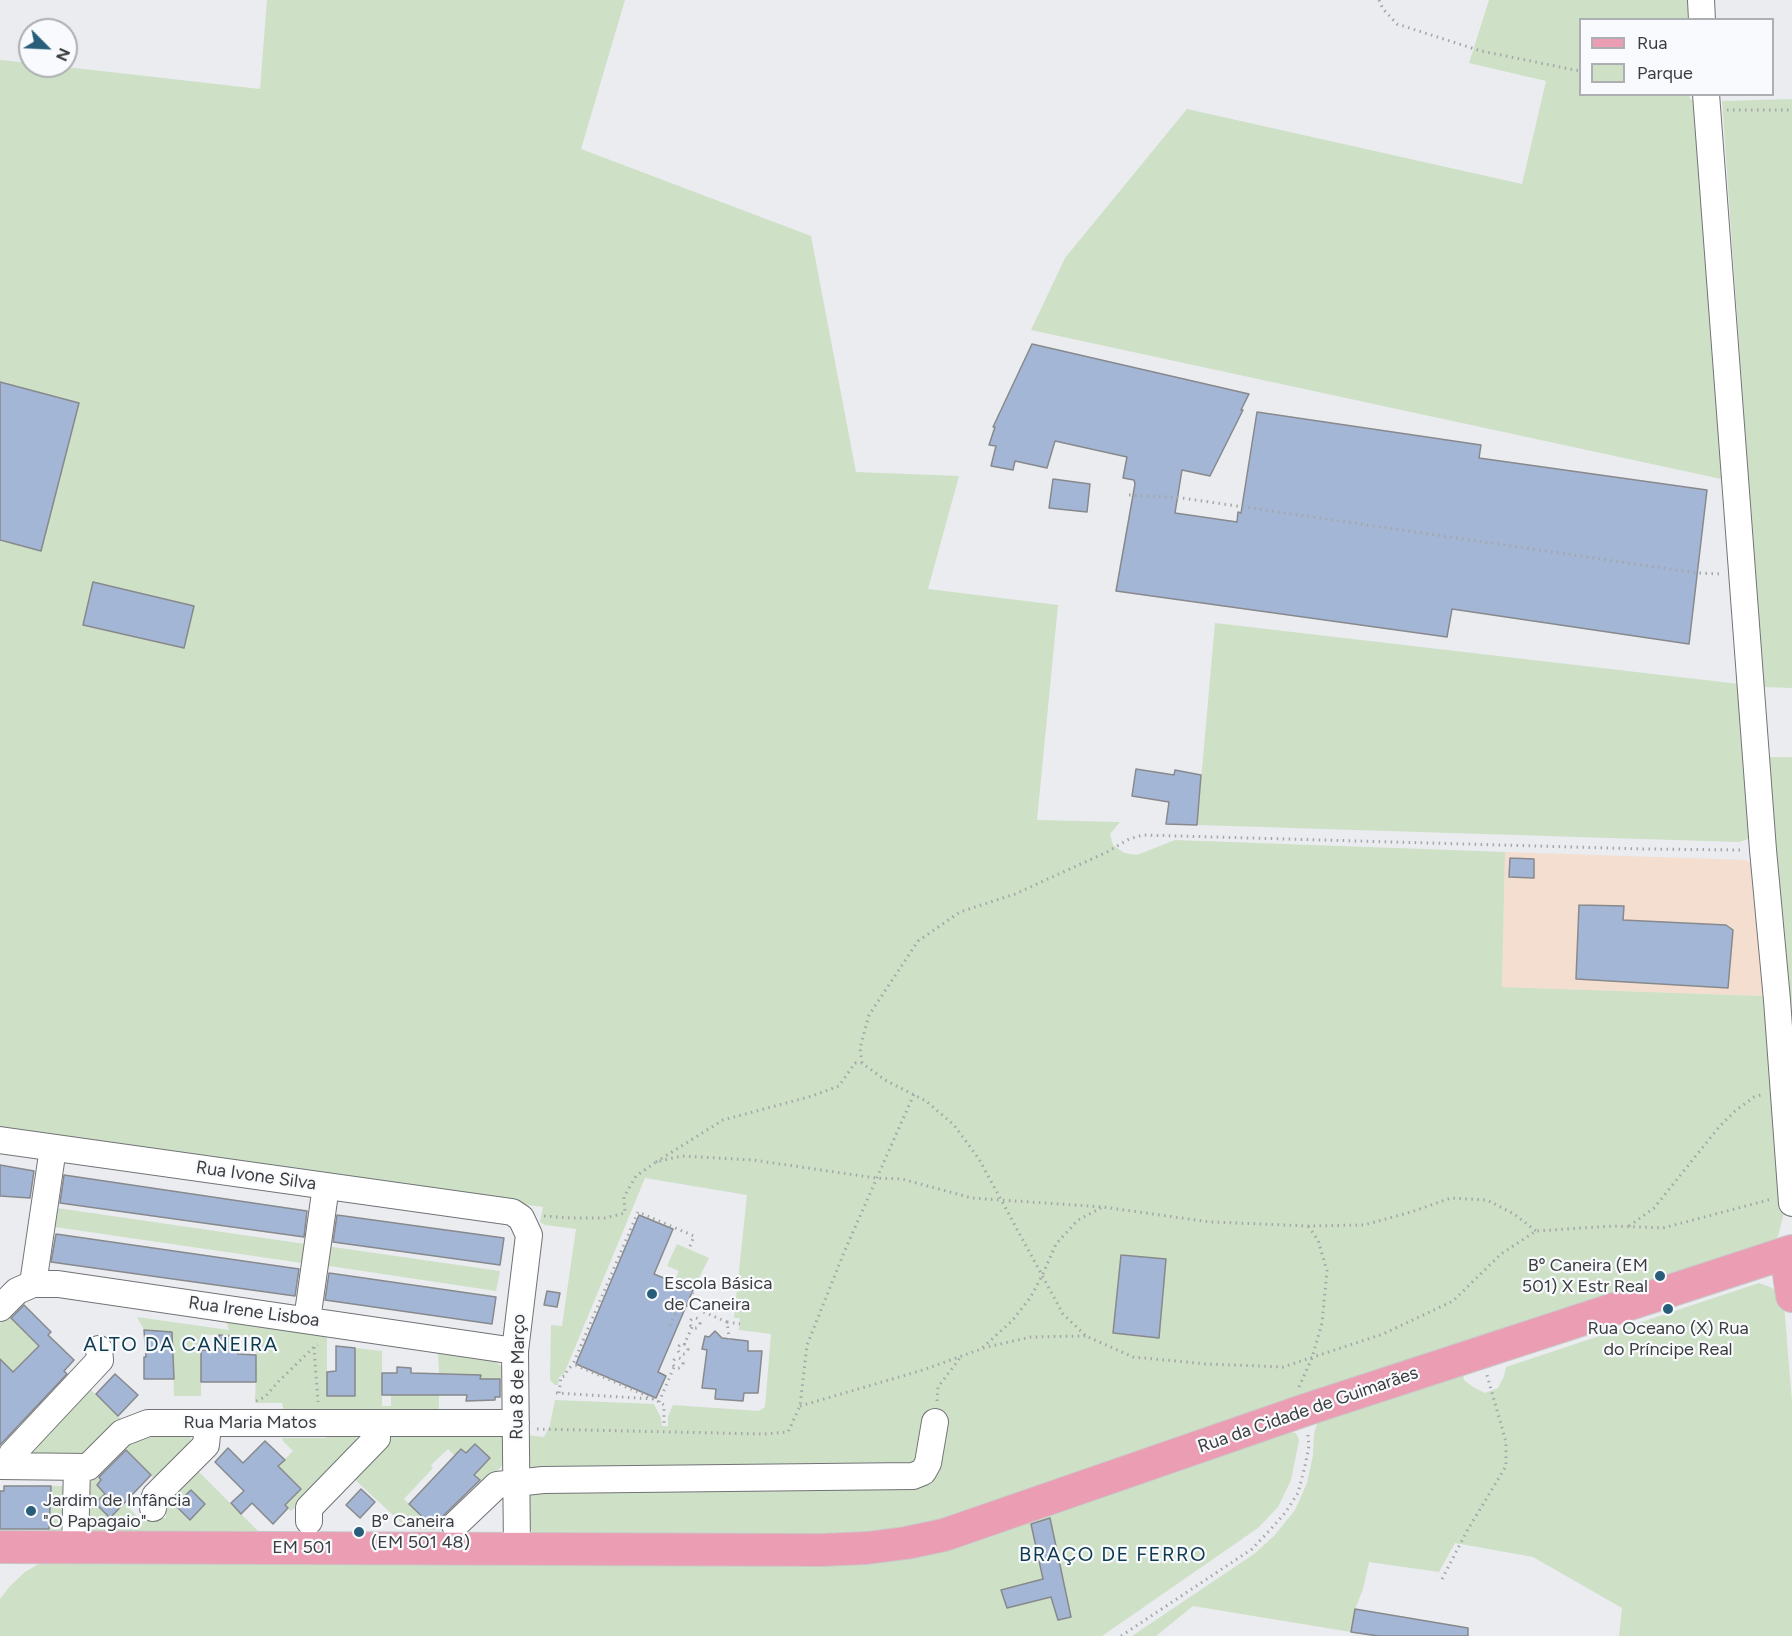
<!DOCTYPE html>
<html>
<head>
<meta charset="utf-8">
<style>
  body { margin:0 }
  #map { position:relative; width:1792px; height:1636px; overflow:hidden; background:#eaecf0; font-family:Figtree,sans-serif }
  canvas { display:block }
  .legend { position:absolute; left:1579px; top:18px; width:195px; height:78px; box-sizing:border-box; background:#f8fafd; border:2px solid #adaeb1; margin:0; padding:8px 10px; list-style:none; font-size:18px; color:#3c3d3e }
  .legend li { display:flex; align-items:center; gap:12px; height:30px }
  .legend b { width:30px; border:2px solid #adaeb1 }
  .north { position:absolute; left:18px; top:18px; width:60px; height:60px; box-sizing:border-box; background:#f8fafd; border:2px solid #adaeb1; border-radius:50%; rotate:114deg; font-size:16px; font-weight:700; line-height:24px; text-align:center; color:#3c3d3e }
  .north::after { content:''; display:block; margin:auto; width:21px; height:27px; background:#285e79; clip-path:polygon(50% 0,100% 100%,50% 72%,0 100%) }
</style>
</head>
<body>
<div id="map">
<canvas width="1792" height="1636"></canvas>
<ul class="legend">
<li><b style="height:8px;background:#eb9eb3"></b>Rua</li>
<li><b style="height:16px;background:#cee0c6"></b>Parque</li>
</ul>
<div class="north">N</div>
</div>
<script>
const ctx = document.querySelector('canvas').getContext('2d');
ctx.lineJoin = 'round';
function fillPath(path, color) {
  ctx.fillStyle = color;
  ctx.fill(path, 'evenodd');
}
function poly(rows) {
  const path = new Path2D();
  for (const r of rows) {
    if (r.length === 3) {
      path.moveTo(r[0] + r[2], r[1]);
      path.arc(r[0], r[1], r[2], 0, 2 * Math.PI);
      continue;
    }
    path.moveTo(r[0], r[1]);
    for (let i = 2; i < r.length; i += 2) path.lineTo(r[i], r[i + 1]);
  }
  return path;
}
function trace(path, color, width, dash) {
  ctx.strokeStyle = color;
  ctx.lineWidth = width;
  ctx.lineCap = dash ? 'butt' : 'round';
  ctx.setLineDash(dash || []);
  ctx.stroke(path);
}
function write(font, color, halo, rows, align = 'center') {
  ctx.font = font + ' Figtree,sans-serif';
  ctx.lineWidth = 4.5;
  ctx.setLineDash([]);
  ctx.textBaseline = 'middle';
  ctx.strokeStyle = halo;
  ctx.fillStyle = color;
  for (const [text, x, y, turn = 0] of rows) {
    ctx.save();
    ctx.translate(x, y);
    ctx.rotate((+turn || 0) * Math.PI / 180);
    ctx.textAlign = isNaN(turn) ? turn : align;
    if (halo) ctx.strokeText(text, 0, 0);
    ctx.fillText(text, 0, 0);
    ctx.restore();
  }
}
fillPath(poly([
  [1505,852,1747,860,1752,865,1763,996,1502,987]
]), '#f3ded0');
fillPath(poly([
  [267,0,625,0,581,149,811,236,856,472,959,476,928,589,1058,605,1037,820,1120,822,1110,834,1113,845,1124,853,1137,855,1175,840,1505,852,1502,987,1763,996,1777,1103,1784,1213,1778,1236,1765,1252,903,1535,545,1539,533,1532,527,1525,528,1497,535,1490,935,1475,946,1415,928,1411,922,1459,916,1466,534,1470,528,1466,526,1435,544,1437,550,1425,555,1400,654,1404,661,1418,662,1426,668,1426,668,1416,673,1405,759,1411,765,1407,771,1334,739,1330,740,1318,734,1318,747,1195,645,1178,564,1374,559,1377,558,1385,555,1385,550,1380,551,1325,562,1326,576,1229,545,1225,540,1222,543,1207,0,1129,0,60,30,63,30,66,57,66,260,89],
  [1489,0,1690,0,1691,19,1580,20,1580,94,1689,95,1690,99,1695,101,1726,480,1031,330,1065,258,1187,109,1522,184,1546,81,1469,63],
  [1792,99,1792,688,1763,687,1722,101],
  [1215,623,1739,684,1751,838,1739,842,1197,825],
  [1769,757,1792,757,1792,1059,1773,826],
  [50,1207,312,1245,309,1264,48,1226],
  [677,1244,709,1258,693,1290,674,1282,679,1271,667,1266],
  [326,1246,500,1271,496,1291,323,1265],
  [1759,1283,1770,1287,1778,1292,1784,1304,1792,1402,1792,1636,1619,1636,1622,1608,1533,1557,1455,1543,1439,1572,1369,1562,1363,1589,1355,1609,1351,1632,1193,1606,1156,1636,1132,1636,1254,1554,1274,1536,1295,1510,1307,1483,1313,1455,1314,1434,1317,1424,1323,1418,1463,1372,1464,1380,1473,1387,1485,1393,1498,1388,1504,1376,1506,1367],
  [8,1315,38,1346,13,1372,43,1402,29,1415,0,1386,0,1323],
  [137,1317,229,1330,225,1318,327,1333,327,1396,355,1396,355,1348,382,1351,382,1406,391,1406,391,1395,439,1395,439,1412,285,1416,282,1403,255,1403,257,1339,201,1334,201,1396,174,1396,172,1332,144,1330],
  [440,1348,468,1352,467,1358,494,1360,502,1367,503,1374,506,1379,480,1379,480,1375,439,1373,438,1355],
  [87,1386,121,1419,87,1455,34,1458,32,1441],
  [191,1432,190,1450,157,1482,121,1446,135,1436],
  [1289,1432,1296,1433,1299,1440,1291,1480,1278,1507,1258,1528,1102,1636,0,1636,0,1599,10,1586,25,1572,42,1562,867,1548],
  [394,1433,502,1436,505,1440,505,1463,483,1484,474,1475,490,1458,475,1444,466,1453,455,1456,448,1449,431,1465,433,1468,404,1499,436,1530,408,1529,351,1476],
  [328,1434,356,1434,356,1449,291,1511,285,1505,278,1466,293,1451,283,1441,282,1438,326,1438],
  [197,1470,259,1532,269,1535,272,1532,330,1531,330,1538,89,1532,86,1528,87,1492,91,1482,97,1475,101,1480,97,1485,105,1494,95,1503,109,1518,124,1503,138,1517,137,1519,166,1518,166,1496],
  [51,1486,63,1486,61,1532,48,1532]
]), '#cee0c6');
const building = poly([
  [1032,344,1249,394,1241,410,1243,410,1210,476,1182,470,1175,513,1237,522,1238,512,1241,513,1257,412,1481,445,1479,458,1707,490,1689,644,1452,609,1447,637,1116,591,1135,484,1134,480,1123,478,1127,457,1055,441,1047,468,1015,461,1013,470,991,466,996,446,989,445,995,427,993,427,1032,344],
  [0,382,79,403,41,551,0,540,0,382],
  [1053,479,1090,484,1087,512,1049,508,1053,479],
  [93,582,194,606,184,648,83,625,93,582],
  [1136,769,1174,775,1175,770,1201,775,1197,825,1166,824,1169,802,1132,796,1136,769],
  [1510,858,1534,859,1534,878,1509,877,1510,858],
  [1579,905,1624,906,1623,920,1726,925,1733,930,1728,988,1576,979,1579,905],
  [0,1165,34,1171,30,1198,0,1196,0,1165],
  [64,1175,307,1211,304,1237,60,1203,64,1175],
  [337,1215,504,1238,500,1265,333,1242,337,1215],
  [639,1215,673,1229,654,1274,693,1290,658,1372,666,1376,656,1398,576,1364,639,1215],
  [56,1234,299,1269,295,1296,51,1262,56,1234],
  [1121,1255,1166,1259,1159,1338,1113,1333,1121,1255],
  [329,1273,496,1297,492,1324,325,1300,329,1273],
  [547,1291,560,1293,557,1307,544,1305,547,1291],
  [24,1305,51,1332,48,1335,74,1360,64,1371,67,1374,0,1445,0,1359,13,1372,39,1346,11,1318,24,1305],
  [144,1330,172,1332,174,1379,144,1379,144,1357,146,1357,144,1330],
  [715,1331,722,1338,748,1341,748,1351,762,1351,758,1393,744,1393,743,1401,715,1399,716,1389,702,1388,707,1350,702,1349,705,1336,709,1337,715,1331],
  [219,1335,238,1337,238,1354,256,1355,256,1382,201,1382,201,1350,218,1351,219,1335],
  [336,1346,355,1348,355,1396,327,1396,327,1372,336,1371,336,1346],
  [397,1367,411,1368,411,1373,481,1375,480,1379,500,1379,500,1397,495,1397,495,1400,466,1401,467,1395,382,1395,382,1373,397,1373,397,1367],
  [115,1374,138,1395,118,1416,96,1394,115,1374],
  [265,1441,285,1460,278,1466,301,1489,285,1505,288,1508,273,1524,252,1503,241,1514,231,1503,244,1491,215,1462,228,1448,243,1463,265,1441],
  [475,1444,490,1458,474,1475,480,1480,445,1514,434,1528,409,1504,461,1449,466,1453,475,1444],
  [126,1450,151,1475,110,1518,95,1503,105,1494,97,1485,101,1480,99,1477,126,1450],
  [4,1486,51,1486,49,1529,0,1529,0,1491,4,1491,4,1486],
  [361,1489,375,1502,360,1518,346,1505,361,1489],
  [191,1490,205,1504,190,1520,175,1505,191,1490],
  [1050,1518,1071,1617,1058,1620,1051,1597,1007,1608,1001,1590,1043,1579,1031,1524,1050,1518],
  [1355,1609,1468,1628,1468,1636,1378,1636,1351,1632,1355,1609]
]);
fillPath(building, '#a4b6d6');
trace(building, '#87898c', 1.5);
const minor = poly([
  [1701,0,1702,20],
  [1706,94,1763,850,1777,1000,1792,1203],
  [0,1140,512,1212,521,1218,529,1235,515,1351,517,1549],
  [33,1284,53,1148],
  [0,1308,17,1291,33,1284,58,1284,515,1351],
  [307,1320,326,1186],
  [0,1466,88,1467,122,1433,148,1423,516,1423],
  [10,1466,12,1454,100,1360,99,1349],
  [153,1508,155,1496,206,1445,208,1423],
  [309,1521,309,1508,377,1438,376,1424],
  [455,1525,497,1485,516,1483,543,1480,913,1476,923,1472,928,1463,935,1422],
  [75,1548,77,1467]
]);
const major = poly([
  [1786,1253,1792,1296],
  [0,1547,821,1550,867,1548,906,1543,944,1535,973,1525,1305,1410,1792,1251]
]);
trace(minor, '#717376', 28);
trace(major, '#c8c9c9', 34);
trace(poly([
  [1379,0,1383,9,1397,24,1481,51,1580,71],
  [1727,110,1792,110],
  [1129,495,1182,498,1697,573,1722,574],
  [862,1063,860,1048,869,1015,918,941,960,912,1015,894,1107,852,1129,839,1143,835,1644,849,1743,850],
  [656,1162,723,1120,812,1096,839,1086,855,1063,862,1063,885,1080,926,1101,954,1125,979,1159,1063,1314,1086,1336,1133,1357,1207,1364,1283,1367,1383,1334,1453,1301,1501,1254,1536,1231,1613,1226,1663,1228,1772,1199],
  [544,1216,570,1218,605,1218,625,1213,624,1197,636,1176,656,1162,681,1156,753,1160,876,1178,902,1179,972,1198,1103,1207,1210,1222,1308,1226,1364,1225,1411,1212,1451,1198,1487,1200,1514,1214,1536,1231],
  [1629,1226,1654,1208,1719,1127,1735,1111,1754,1097,1764,1094],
  [687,1305,727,1322,730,1344],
  [688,1305,696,1284],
  [695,1323,5],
  [727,1322,740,1324],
  [670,1326,678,1307],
  [683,1349,5],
  [684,1345,692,1327],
  [314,1347,318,1402],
  [983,1348,1031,1337,1086,1336],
  [678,1363,5],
  [1299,1387,1312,1358,1322,1323,1327,1271,1318,1240,1308,1226],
  [556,1393,654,1399,664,1405,664,1426],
  [559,1393,561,1377,565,1376,567,1371,573,1364],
  [654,1399,573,1364,638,1212,694,1236,689,1249],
  [256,1401,265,1397,278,1382,314,1347,318,1345],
  [937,1401,938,1387,960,1358],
  [659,1402,674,1367],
  [800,1406,923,1370,981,1349,1012,1321,1030,1298,1042,1276,1056,1244,1078,1220,1101,1208],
  [537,1429,764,1434,788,1432,800,1406,807,1345,845,1250,914,1094],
  [1442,1579,1467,1531,1506,1466,1506,1442,1487,1375],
  [1121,1636,1252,1549,1270,1530,1285,1513,1298,1493,1305,1466,1309,1446,1308,1435]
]), '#a4a6a8', 3, [1.5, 4.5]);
trace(minor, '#fff', 26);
trace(major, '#eb9eb3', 32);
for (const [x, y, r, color] of [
  [1660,1276,6,"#285e79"],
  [652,1294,6,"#285e79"],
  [1668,1309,6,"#285e79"],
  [31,1511,6,"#285e79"],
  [359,1532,6,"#285e79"]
]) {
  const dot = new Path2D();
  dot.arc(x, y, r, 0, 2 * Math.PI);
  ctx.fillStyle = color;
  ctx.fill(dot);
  trace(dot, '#f8fafd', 2);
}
write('18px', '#3c3d3e', '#f8fafd', [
  ["Rua Ivone Silva",256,1176,8],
  ["Rua Irene Lisboa",254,1312,8],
  ["Rua 8 de Março",518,1377,-89],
  ["Rua da Cidade de Guimarães",1308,1410,-19],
  ["Rua Maria Matos",250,1423],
  ["EM 501",302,1548]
]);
write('18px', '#3c3d3e', '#f8fafd', [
  ["Bº Caneira (EM",1648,1266,"right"],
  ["501) X Estr Real",1648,1287,"right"],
  ["Escola Básica",664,1284],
  ["de Caneira",664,1305],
  ["Rua Oceano (X) Rua",1668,1329,"center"],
  ["do Príncipe Real",1668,1350,"center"],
  ["Jardim de Infância",43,1501],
  ["\"O Papagaio\"",43,1522],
  ["Bº Caneira",371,1522],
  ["(EM 501 48)",371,1543]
], 'left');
ctx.letterSpacing = '1.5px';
write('20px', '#0d3a4f', '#f8fafd', [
  ["ALTO DA CANEIRA",181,1345],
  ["BRAÇO DE FERRO",1113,1555]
]);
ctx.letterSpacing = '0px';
</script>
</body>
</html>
